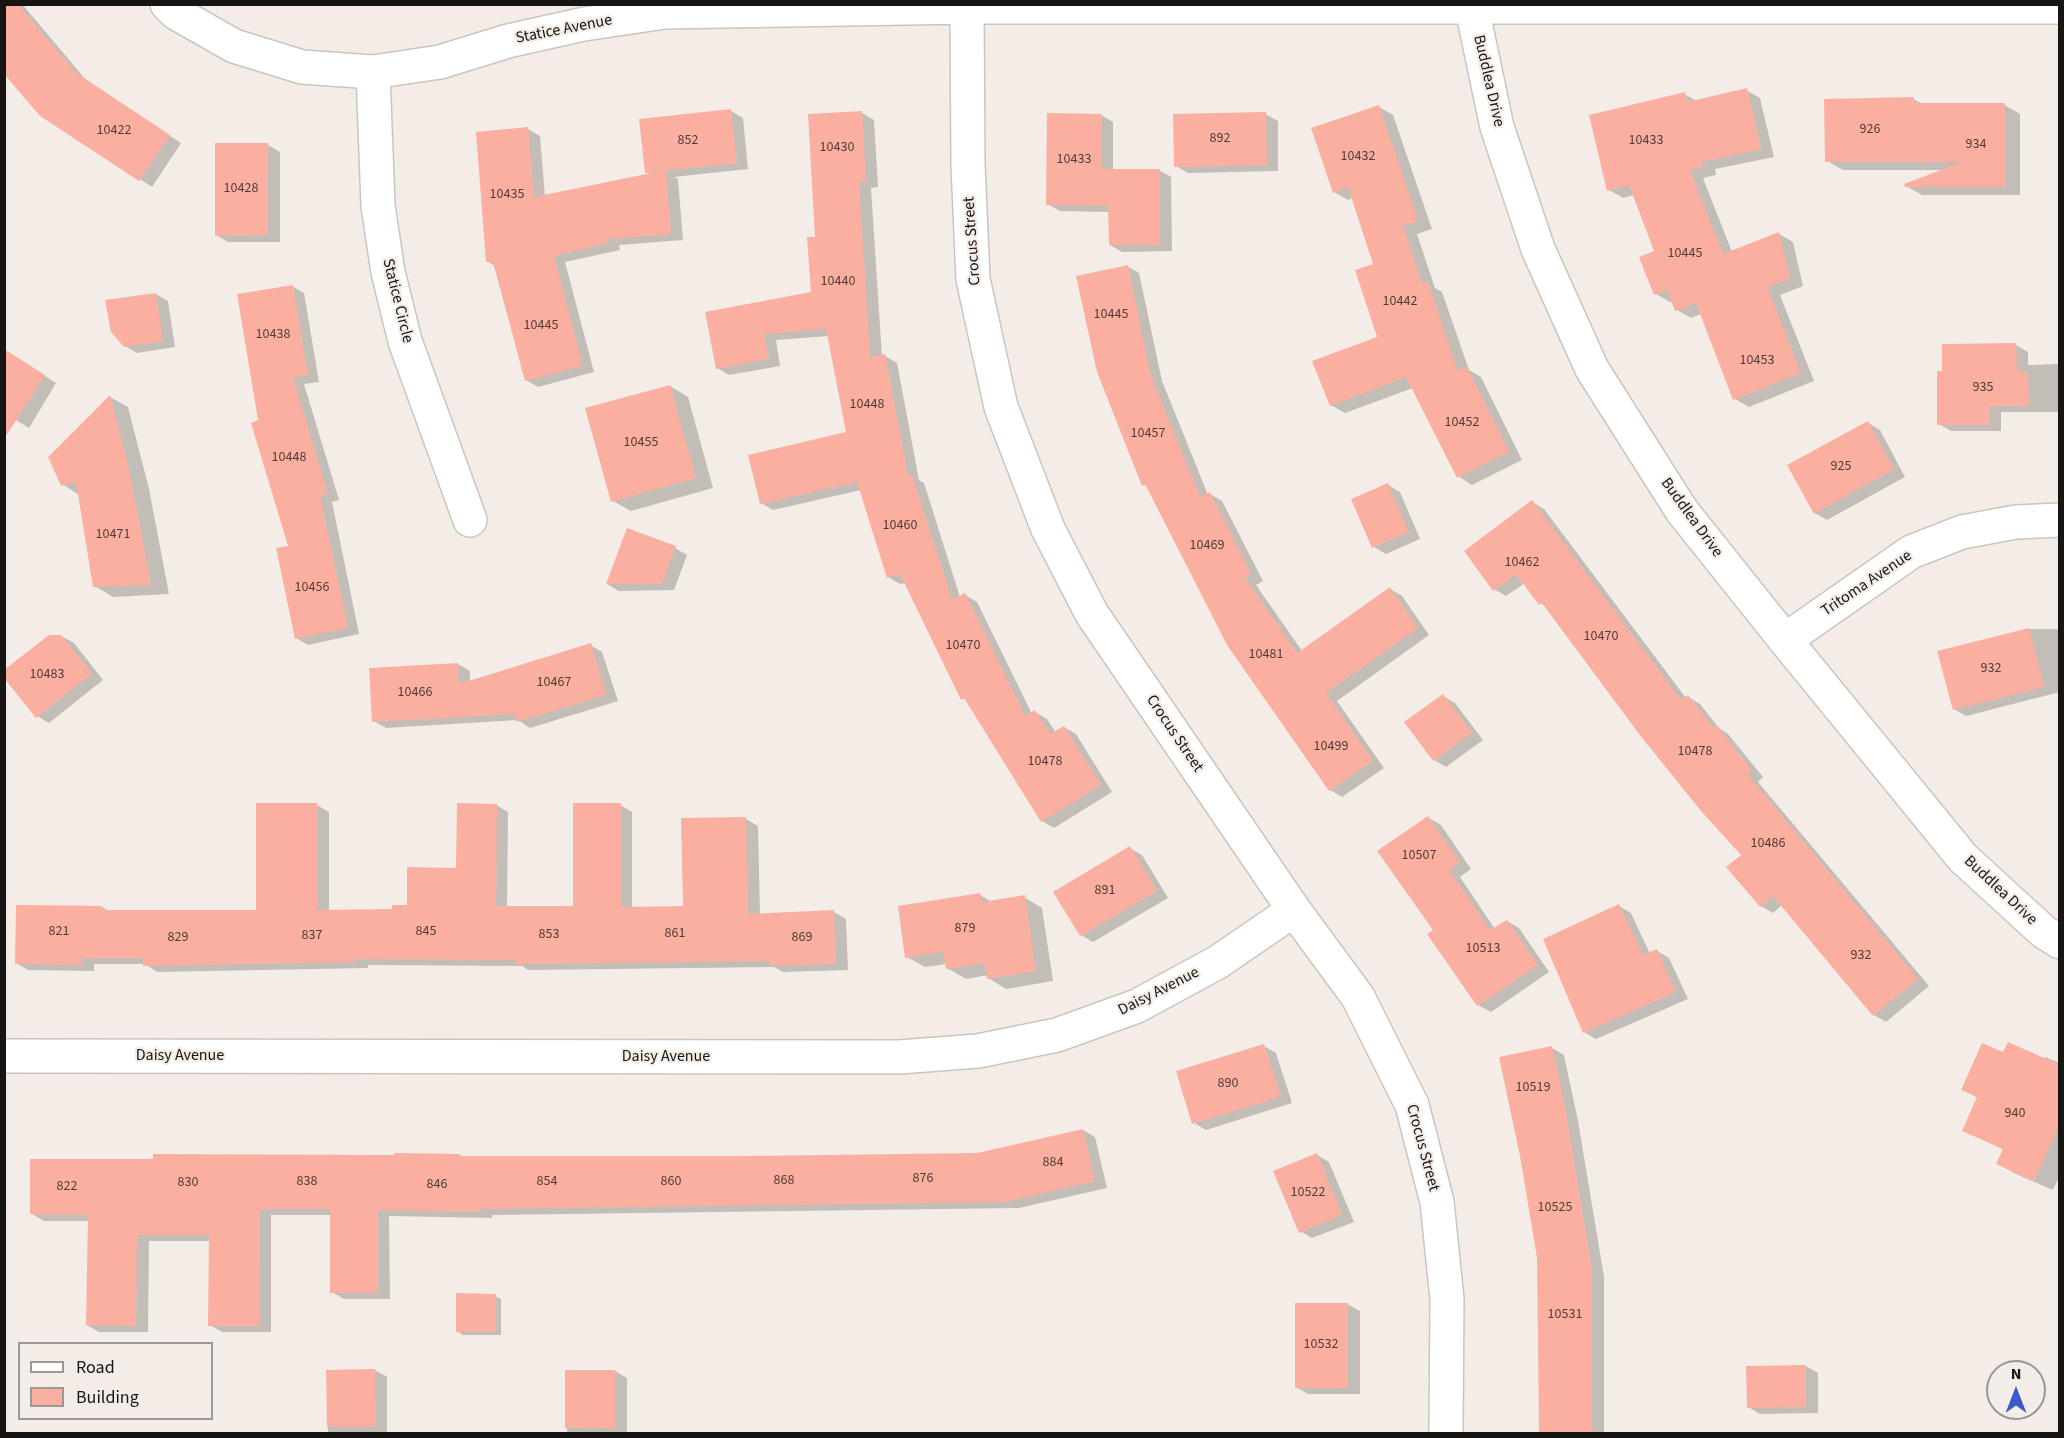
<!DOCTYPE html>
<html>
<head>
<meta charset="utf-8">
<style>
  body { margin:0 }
  #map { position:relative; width:2064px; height:1438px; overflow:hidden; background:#f4ede7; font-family:"Source Sans 3",sans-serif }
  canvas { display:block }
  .frame { position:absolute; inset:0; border:6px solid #171513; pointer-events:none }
  .legend { position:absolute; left:18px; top:1342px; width:195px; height:78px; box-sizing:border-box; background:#f4ede7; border:2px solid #9c9792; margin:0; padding:8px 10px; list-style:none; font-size:18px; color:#171513 }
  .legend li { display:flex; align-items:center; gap:12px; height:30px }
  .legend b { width:30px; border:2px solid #9c9792 }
  .north { position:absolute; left:1986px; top:1360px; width:60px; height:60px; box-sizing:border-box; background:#f4ede7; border:2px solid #9c9792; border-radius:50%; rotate:0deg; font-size:16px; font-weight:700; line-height:24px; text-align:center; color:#171513 }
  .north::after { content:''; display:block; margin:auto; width:21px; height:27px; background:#3b59cb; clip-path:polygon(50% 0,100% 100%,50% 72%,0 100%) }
</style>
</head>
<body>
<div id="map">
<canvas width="2064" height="1438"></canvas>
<div class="frame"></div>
<ul class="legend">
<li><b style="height:8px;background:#fff"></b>Road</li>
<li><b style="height:16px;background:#fbafa1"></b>Building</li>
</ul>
<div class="north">N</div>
</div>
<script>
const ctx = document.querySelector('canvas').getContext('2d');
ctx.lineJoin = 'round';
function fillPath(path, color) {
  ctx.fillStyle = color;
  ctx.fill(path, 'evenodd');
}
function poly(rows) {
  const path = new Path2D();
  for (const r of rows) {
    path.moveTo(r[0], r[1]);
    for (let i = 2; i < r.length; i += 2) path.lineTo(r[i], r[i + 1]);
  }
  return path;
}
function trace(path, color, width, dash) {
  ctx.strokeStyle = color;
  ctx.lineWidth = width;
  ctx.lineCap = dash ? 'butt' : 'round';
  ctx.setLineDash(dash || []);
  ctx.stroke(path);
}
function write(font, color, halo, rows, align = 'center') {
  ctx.font = font + ' "Source Sans 3",sans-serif';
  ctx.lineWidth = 4.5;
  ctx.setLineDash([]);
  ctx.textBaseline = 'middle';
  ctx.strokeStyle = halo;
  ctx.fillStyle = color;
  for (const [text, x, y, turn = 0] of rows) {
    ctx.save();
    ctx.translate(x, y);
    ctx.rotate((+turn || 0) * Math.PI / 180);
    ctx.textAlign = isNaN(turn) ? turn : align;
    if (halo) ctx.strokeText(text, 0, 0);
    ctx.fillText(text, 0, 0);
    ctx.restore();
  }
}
fillPath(poly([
  [4,4,22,4,87,81,181,143,152,187,41,115],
  [1746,90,1760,98,1774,157,1715,169,1716,175,1703,178,1732,252,1779,234,1793,242,1803,286,1780,295,1814,381,1749,407,1735,399,1701,314,1691,318,1677,310,1673,301,1670,302,1656,294,1656,252,1634,195,1623,198,1609,190,1684,94,1697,101],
  [1913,99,1924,105,2004,105,2020,114,2020,195,1922,195,1906,186,1944,170,1843,170,1827,161],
  [1379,107,1393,115,1432,229,1417,234,1435,288,1442,292,1469,370,1481,377,1522,460,1472,485,1458,476,1413,388,1345,413,1331,405,1379,338,1375,265,1353,198,1348,200,1334,192],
  [731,111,743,118,748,169,674,177,678,179,683,240,619,245,620,250,565,262,594,372,538,387,526,380,495,266,487,261,528,129,540,136,545,197,652,175,646,172],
  [862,113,874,120,878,187,871,188,882,357,885,356,897,363,919,480,924,483,960,597,965,595,977,602,1032,714,1035,712,1047,719,1056,733,1064,727,1076,734,1112,792,1054,828,1042,821,969,702,962,698,906,583,900,584,888,577,861,490,773,510,761,503,847,433,829,336,776,340,780,366,729,375,717,368,812,293,817,238],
  [1265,114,1278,121,1278,171,1188,173,1176,166],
  [1101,115,1113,122,1113,170,1159,170,1171,177,1172,251,1122,252,1110,245,1110,212,1060,211,1048,204],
  [268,145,280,152,280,242,228,242,216,235],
  [1127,266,1139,273,1162,381,1208,495,1210,494,1222,501,1263,581,1256,585,1302,651,1390,589,1402,596,1429,635,1337,701,1384,768,1342,797,1330,790,1149,488,1143,484],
  [292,286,304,293,319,382,304,384,339,500,332,502,359,634,308,645,296,638,290,547,260,421],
  [156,294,168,301,175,347,137,353,125,346],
  [2016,345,2028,352,2028,365,2060,364,2060,412,2001,412,2001,431,1951,431,1939,424,1943,372],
  [4,350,56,383,29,428,4,413],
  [670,386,688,397,713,488,631,511,613,501],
  [110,397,128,407,149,489,169,594,113,597,95,586,79,495,62,484],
  [1868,423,1880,430,1905,477,1827,520,1815,513],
  [1388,485,1400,492,1420,539,1386,554,1374,547,1353,500],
  [1532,502,1544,509,1686,698,1688,697,1700,704,1719,728,1728,734,1763,777,1758,782,1929,986,1886,1022,1874,1015,1782,905,1773,913,1761,906,1743,855,1547,607,1540,603,1525,583,1506,596,1494,589],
  [675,548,687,555,674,590,619,591,607,584],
  [2029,629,2060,629,2060,692,1966,716,1954,709],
  [61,636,74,643,103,680,49,723,37,716],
  [590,645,602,652,618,701,530,728,518,720,386,728,374,721,458,664,470,671,470,682],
  [1443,696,1455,703,1483,740,1446,767,1434,760],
  [317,805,329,812,329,911,393,911,408,906,458,869,496,805,508,812,507,908,574,908,620,805,632,812,632,908,685,907,746,819,758,826,760,915,834,912,846,919,848,970,783,972,774,967,528,970,522,966,368,965,368,968,157,972,145,964,94,964,94,971,28,970,16,963,102,907,109,911,257,911],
  [1429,818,1441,825,1471,869,1460,877,1495,929,1507,921,1519,928,1549,972,1491,1012,1478,1005,1435,930],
  [1130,848,1142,855,1168,898,1093,942,1081,935],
  [980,895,992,902,1024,897,1042,908,1053,981,1006,989,988,978,988,975,966,979,947,968,947,964,925,967,907,957],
  [1619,906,1631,913,1650,954,1657,951,1669,958,1688,999,1596,1039,1584,1032],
  [1264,1046,1276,1053,1292,1103,1206,1130,1194,1123],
  [1552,1048,1564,1055,1578,1121,1604,1277,1604,1434,1540,1434],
  [2004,1054,2044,1060,2045,1057,2060,1063,2060,1175,2053,1190,2016,1174,1998,1164,2004,1150,1964,1130,1978,1098,1963,1089],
  [1083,1130,1095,1137,1107,1188,1019,1208,492,1215,492,1218,389,1216,390,1299,344,1299,332,1292,332,1215,271,1215,271,1332,222,1332,210,1325,211,1241,149,1241,148,1332,99,1332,87,1325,90,1221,44,1221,32,1214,396,1156,396,1154,460,1155,464,1158,747,1158,978,1154],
  [1317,1155,1329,1162,1354,1222,1312,1238,1300,1231],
  [495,1296,501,1299,501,1335,463,1335,457,1331],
  [1347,1304,1360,1311,1360,1394,1308,1394,1296,1387],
  [1806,1366,1818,1373,1818,1413,1760,1414,1748,1407],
  [375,1370,387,1377,387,1434,328,1434,328,1371],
  [567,1371,615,1371,627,1378,627,1434,567,1434]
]), '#0003');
fillPath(poly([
  [4,4,18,4,75,72,170,135,139,181,40,116,4,74],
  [1747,88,1761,149,1701,162,1703,167,1690,170,1723,254,1779,232,1790,279,1767,287,1801,373,1733,400,1696,303,1675,311,1667,290,1654,295,1639,257,1654,251,1629,185,1607,191,1589,115,1685,92,1687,102],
  [1914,97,1914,103,2005,103,2005,187,1905,187,1904,184,1962,162,1825,162,1824,99],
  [1379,105,1418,221,1403,226,1422,284,1428,282,1458,371,1467,367,1509,452,1457,478,1406,377,1330,406,1312,361,1377,337,1355,270,1373,264,1348,187,1333,193,1311,128],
  [731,109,737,163,645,173,639,119],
  [862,111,866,181,859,182,870,357,885,354,908,476,912,475,952,600,965,593,1025,716,1035,710,1050,734,1064,726,1101,785,1041,822,964,698,961,700,900,574,887,578,857,482,760,504,748,455,846,432,826,329,764,334,769,359,716,369,705,312,811,292,807,237,815,237,808,114],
  [1266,112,1267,165,1174,167,1173,114],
  [1047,113,1102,114,1101,169,1160,169,1160,245,1109,245,1108,206,1046,205],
  [528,127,534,197,666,170,671,234,608,239,609,243,554,256,583,366,525,381,493,262,486,262,476,132],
  [215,143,268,143,268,235,215,236],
  [1128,265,1150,373,1200,497,1210,492,1251,574,1245,578,1297,653,1390,587,1418,628,1326,693,1373,761,1329,791,1227,645,1145,484,1142,486,1097,372,1076,276],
  [293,285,308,375,293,378,328,494,320,496,348,628,295,639,276,548,288,546,251,423,258,420,237,294],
  [156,293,163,341,124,347,111,332,105,300],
  [2016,343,2017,371,2028,371,2029,406,1990,406,1990,425,1937,425,1937,371,1942,371,1942,344],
  [4,349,45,375,4,439],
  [670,385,696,478,611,502,585,408],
  [110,395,131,478,151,585,93,587,76,482,61,486,48,457],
  [1868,421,1894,469,1814,514,1787,465],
  [1388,483,1409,532,1372,548,1351,499],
  [1532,500,1681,700,1688,695,1713,728,1716,725,1752,770,1747,774,1918,979,1873,1016,1773,896,1760,907,1726,867,1741,855,1701,811,1639,734,1542,603,1539,605,1516,574,1493,591,1464,551],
  [627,528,676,546,662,584,606,584],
  [2029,628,2044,687,1953,710,1937,651],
  [49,635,61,635,92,673,36,718,4,678,4,670],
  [591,643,606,695,517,722,514,714,372,722,369,668,458,663,459,684],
  [1443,694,1472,733,1433,761,1404,722],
  [256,803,317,803,317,910,392,909,392,905,407,905,407,867,456,868,457,803,497,804,496,906,573,906,573,803,621,803,621,907,683,906,681,818,746,817,748,914,834,910,836,964,769,966,769,961,515,964,515,960,356,959,356,962,143,966,143,958,82,958,82,965,15,964,16,905,102,906,102,910,256,910],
  [1428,816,1460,862,1449,870,1490,930,1507,920,1538,965,1477,1006,1427,934,1433,930,1377,851],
  [1130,846,1157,891,1080,936,1053,892],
  [980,893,982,902,1025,895,1036,971,987,979,984,963,946,969,943,952,905,958,898,906],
  [1619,904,1643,955,1657,949,1676,992,1583,1033,1543,939],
  [2008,1042,2060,1065,2060,1124,2034,1181,1996,1164,2003,1149,1962,1131,1977,1097,1961,1090,1982,1043,2003,1052],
  [1264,1044,1281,1097,1192,1124,1176,1071],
  [1552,1046,1566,1112,1592,1270,1592,1434,1539,1434,1537,1258,1520,1156,1499,1057],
  [1083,1129,1095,1181,1006,1202,480,1209,480,1212,378,1210,378,1293,330,1293,330,1209,260,1209,259,1326,208,1326,209,1235,137,1235,136,1326,86,1325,88,1215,30,1214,30,1159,153,1159,153,1154,394,1155,394,1153,460,1154,460,1156,747,1156,977,1153],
  [1317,1153,1342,1215,1299,1233,1273,1171],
  [456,1293,496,1294,496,1332,456,1332],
  [1295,1303,1348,1303,1348,1388,1295,1388],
  [1806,1365,1806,1407,1747,1408,1746,1366],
  [375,1369,376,1427,327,1427,326,1370],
  [565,1370,615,1370,615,1428,565,1428]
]), '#fbafa1');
const street = poly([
  [167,4,176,13,234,46,302,67,373,72,440,62,508,41,584,24,665,12,967,7,2060,7],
  [1471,4,1497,127,1538,249,1592,369,1682,511,1785,640,1963,858,2044,932,2060,942],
  [967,7,968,165,973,279,1001,407,1048,529,1092,614,1294,910,1358,997,1412,1105,1437,1202,1447,1299,1446,1434],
  [373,72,378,206,388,272,405,341,470,520],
  [1785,640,1911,552,1962,532,2016,522,2060,520],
  [4,1056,899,1057,978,1051,1057,1035,1137,1006,1218,962,1294,910]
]);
trace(street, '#cbc5bf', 36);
trace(street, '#fff', 33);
write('14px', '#503c36', null, [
  ["926",1870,130],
  ["10422",114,131],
  ["892",1220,139],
  ["852",688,141],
  ["10433",1646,141],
  ["934",1976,145],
  ["10430",837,148],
  ["10432",1358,157],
  ["10433",1074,160],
  ["10428",241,189],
  ["10435",507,195],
  ["10445",1685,254],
  ["10440",838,282],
  ["10442",1400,302],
  ["10445",1111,315],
  ["10445",541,326],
  ["10438",273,335],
  ["10453",1757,361],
  ["935",1983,388],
  ["10448",867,405],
  ["10452",1462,423],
  ["10457",1148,434],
  ["10455",641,443],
  ["10448",289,458],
  ["925",1841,467],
  ["10460",900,526],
  ["10471",113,535],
  ["10469",1207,546],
  ["10462",1522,563],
  ["10456",312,588],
  ["10470",1601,637],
  ["10470",963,646],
  ["10481",1266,655],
  ["932",1991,669],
  ["10483",47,675],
  ["10467",554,683],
  ["10466",415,693],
  ["10499",1331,747],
  ["10478",1695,752],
  ["10478",1045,762],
  ["10486",1768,844],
  ["10507",1419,856],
  ["891",1105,891],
  ["879",965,929],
  ["821",59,932],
  ["845",426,932],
  ["861",675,934],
  ["853",549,935],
  ["837",312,936],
  ["829",178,938],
  ["869",802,938],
  ["10513",1483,949],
  ["932",1861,956],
  ["890",1228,1084],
  ["10519",1533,1088],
  ["940",2015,1114],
  ["884",1053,1163],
  ["876",923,1179],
  ["868",784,1181],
  ["838",307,1182],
  ["854",547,1182],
  ["860",671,1182],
  ["830",188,1183],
  ["846",437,1185],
  ["822",67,1187],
  ["10522",1308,1193],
  ["10525",1555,1208],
  ["10531",1565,1315],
  ["10532",1321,1345]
]);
write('16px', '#171513', '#f4ede7', [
  ["Statice Avenue",564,30,-11],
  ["Buddlea Drive",1488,81,77],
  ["Crocus Street",973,241,-94],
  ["Statice Circle",397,301,76],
  ["Buddlea Drive",1691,518,54],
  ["Tritoma Avenue",1867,584,-34],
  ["Crocus Street",1174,734,56],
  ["Buddlea Drive",2000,891,43],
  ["Daisy Avenue",1159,992,-27],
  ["Daisy Avenue",180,1056],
  ["Daisy Avenue",666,1057],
  ["Crocus Street",1422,1148,75]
]);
</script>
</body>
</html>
